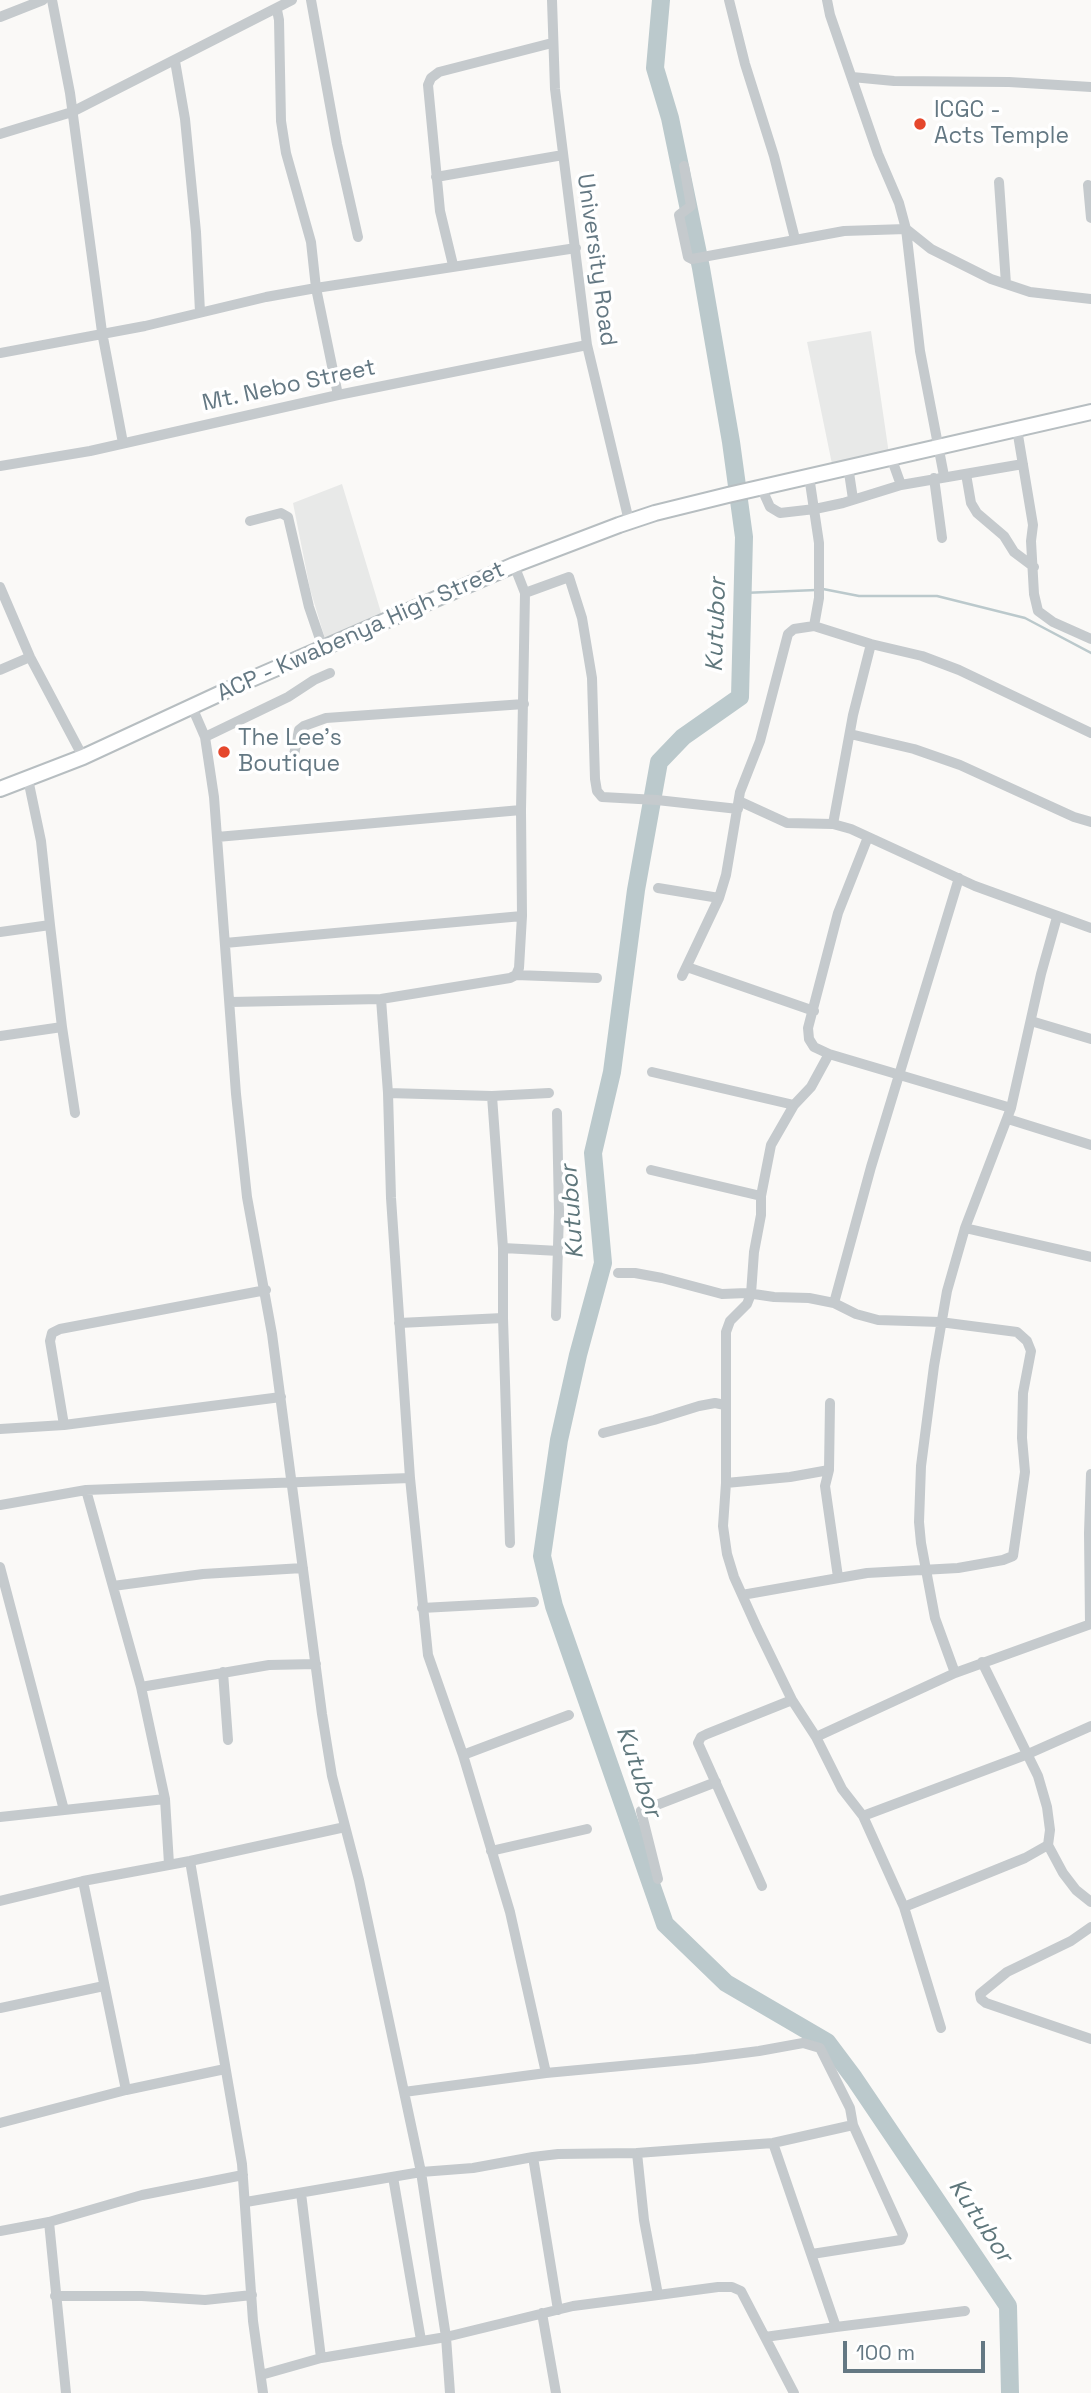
<!DOCTYPE html>
<html>
<head>
<meta charset="utf-8">
<style>
  body { margin:0 }
  #map { position:relative; width:1091px; height:2393px; overflow:hidden; background:#faf9f7; font-family:"Space Grotesk",sans-serif }
  canvas { display:block }
  .scale { position:absolute; left:843px; top:2341px; width:142px; height:32px; box-sizing:border-box; border:4px solid #647883; border-top:0; padding-left:9px; font-size:21px; line-height:24px; white-space:nowrap; color:#647883; -webkit-text-stroke:5px #fff; paint-order:stroke }
</style>
</head>
<body>
<div id="map">
<canvas width="1091" height="2393"></canvas>
<div class="scale">100 m</div>
</div>
<script>
const ctx = document.querySelector('canvas').getContext('2d');
ctx.lineJoin = 'round';
function fillPath(path, color) {
  ctx.fillStyle = color;
  ctx.fill(path, 'evenodd');
}
function poly(rows) {
  const path = new Path2D();
  for (const r of rows) {
    path.moveTo(r[0], r[1]);
    for (let i = 2; i < r.length; i += 2) path.lineTo(r[i], r[i + 1]);
  }
  return path;
}
function trace(path, color, width, dash) {
  ctx.strokeStyle = color;
  ctx.lineWidth = width;
  ctx.lineCap = dash ? 'butt' : 'round';
  ctx.setLineDash(dash || []);
  ctx.stroke(path);
}
function write(font, color, halo, rows, align = 'center') {
  ctx.font = font + ' "Space Grotesk",sans-serif';
  ctx.lineWidth = 7;
  ctx.setLineDash([]);
  ctx.textBaseline = 'middle';
  ctx.strokeStyle = halo;
  ctx.fillStyle = color;
  for (const [text, x, y, turn = 0] of rows) {
    ctx.save();
    ctx.translate(x, y);
    ctx.rotate((+turn || 0) * Math.PI / 180);
    ctx.textAlign = isNaN(turn) ? turn : align;
    if (halo) ctx.strokeText(text, 0, 0);
    ctx.fillText(text, 0, 0);
    ctx.restore();
  }
}
fillPath(poly([
  [871,331,889,454,832,464,807,342],
  [342,484,383,619,326,642,310,589,293,503]
]), '#e8e9e8');
trace(poly([
  [823,589,859,596,937,596,1025,618,1091,653],
  [743,593,816,590]
]), '#bbc9cc', 2.5);
trace(poly([
  [661,0,655,68,670,118,701,268,731,442,744,537,740,697,683,737,659,762,636,890,612,1072,593,1153,603,1263,578,1355,559,1440,542,1556,554,1606,665,1924,726,1983,827,2042,854,2078,1008,2306,1010,2393]
]), '#bbc9cc', 18);
const secondary = poly([
  [0,789,83,757,247,681,514,565,619,525,655,513,728,495,1091,412]
]);
trace(secondary, '#b7bec1', 18);
trace(poly([
  [52,0,70,93,102,332,123,443],
  [311,0,337,144,358,237],
  [552,0,555,89,587,345,629,521],
  [729,0,745,64,774,156,795,239],
  [827,0,830,15,878,154,899,203,906,229,920,351,944,476],
  [277,10,279,20,281,121,286,153,311,242,316,288,338,395],
  [0,17,43,0],
  [175,61,185,119,196,232,200,312],
  [852,77,894,81,1009,82,1091,87],
  [0,134,72,112,292,0],
  [684,166,691,206,679,215,688,257,692,259,844,231,906,229,931,249,991,279,1030,292,1091,299],
  [436,177,563,155],
  [999,182,1006,284],
  [1088,185,1091,218],
  [453,265,440,211,428,85,431,78,439,72,552,43],
  [0,353,145,326,266,297,316,288,576,248],
  [1017,429,1033,525,1031,541,1034,594,1038,611,1053,622,1091,639],
  [0,466,90,451,338,395,587,345],
  [848,466,853,499],
  [966,474,971,503,977,513,1004,536,1014,552,1034,567],
  [809,476,819,543,819,598,814,626],
  [934,478,942,538],
  [901,485,1023,464],
  [761,487,770,507,780,513,815,509,843,503,901,485,891,457],
  [250,521,281,513,288,517,309,607,323,648],
  [514,565,525,593,521,810,522,916,519,968,516,975],
  [0,587,30,657,83,757],
  [525,593,569,577,582,618,592,678,595,779,597,791,602,797,657,800,738,809],
  [0,670,30,657],
  [192,707,205,737,214,797,236,1094,247,1197,272,1334,322,1714,332,1776,359,1880,421,2172,446,2337,450,2393],
  [850,734,914,749,960,765,1074,817,1091,822],
  [205,737,288,697,314,680,330,673],
  [294,755,299,730,304,726,326,718,524,704],
  [28,779,41,841,50,925],
  [739,801,787,823,833,824,851,829,975,886,1091,928],
  [833,824,853,715,871,644],
  [217,837,521,810],
  [868,837,838,913,808,1028,809,1039,814,1047,829,1054,1011,1108],
  [658,888,719,898],
  [0,932,50,925,62,1027,0,1036],
  [225,943,522,916],
  [687,967,814,1011],
  [682,976,719,898,726,875,740,792,760,741,788,634,794,629,814,626,871,644,922,656,959,670,1091,733],
  [381,999,388,1093,391,1198,410,1478,428,1655,463,1755,510,1912,546,2073],
  [230,1002,381,999,510,978,516,975,597,978],
  [1031,1021,1091,1039],
  [62,1027,75,1113],
  [829,1054,811,1087,794,1105,771,1145,761,1196,761,1215,754,1252,751,1294,747,1304,730,1321,726,1332,726,1483,723,1526,727,1554,734,1577,757,1628,792,1700,816,1737,842,1789,863,1816,904,1907,941,2028],
  [652,1072,794,1105],
  [388,1093,492,1096,549,1093],
  [492,1096,503,1248,503,1318,510,1543],
  [1008,1119,1091,1145],
  [651,1170,761,1196],
  [965,1228,1091,1257],
  [503,1248,559,1251],
  [618,1273,635,1273,662,1278,722,1294,747,1293,774,1297,809,1298,834,1303,856,1314,878,1320,940,1322,1017,1332,1027,1341,1031,1351,1023,1393,1022,1438,1025,1472,1013,1556,1003,1560,958,1568,867,1573,742,1595],
  [834,1303,871,1167,959,878],
  [556,1316,559,1212,557,1113],
  [399,1323,503,1318],
  [830,1403,829,1470,825,1486,838,1577],
  [64,1425,50,1341,52,1333,60,1329,266,1290],
  [0,1429,64,1425,281,1397],
  [603,1433,654,1420,699,1406,715,1403,725,1405],
  [726,1483,790,1477,829,1470],
  [86,1490,141,1687,165,1799,169,1864],
  [0,1505,86,1490,410,1478],
  [0,1567,64,1810],
  [113,1586,203,1574,303,1568],
  [422,1608,534,1602],
  [1090,1624,1089,1533,1091,1474],
  [223,1672,228,1740],
  [955,1673,935,1618,921,1543,919,1522,921,1466,934,1366,947,1291,965,1228,1011,1108,1041,974,1057,917],
  [141,1687,269,1665,316,1664],
  [816,1737,955,1673,1091,1624],
  [463,1755,569,1715],
  [863,1816,1028,1754,1091,1726],
  [0,1817,165,1799],
  [1048,1845,1063,1873,1076,1890,1091,1902],
  [491,1851,587,1829],
  [190,1861,242,2164,253,2321,263,2393],
  [658,1879,641,1811,716,1782],
  [83,1881,126,2090],
  [762,1886,698,1743,701,1737,707,1734,792,1700],
  [0,1901,83,1881,190,1861,345,1827],
  [904,1907,1025,1858,1048,1845,1050,1830,1047,1807,1038,1776,982,1662],
  [1091,1927,1071,1941,1007,1972,980,1994,981,1999,986,2003,1091,2039],
  [0,2008,104,1986],
  [0,2123,126,2090,225,2069],
  [637,2153,644,2220,658,2295,718,2287,732,2287,741,2291,794,2393],
  [533,2157,558,2310],
  [393,2177,421,2340],
  [301,2193,321,2358],
  [246,2202,421,2172,473,2168,533,2157,558,2154,637,2153,773,2143,853,2125,850,2108,820,2048,803,2043,759,2051,696,2059,546,2073,404,2092],
  [49,2222,66,2393],
  [0,2231,49,2222,142,2195,243,2175],
  [812,2254,901,2240,903,2235,853,2125],
  [55,2296,142,2296,205,2300,252,2295],
  [542,2313,556,2393],
  [836,2327,965,2311],
  [765,2337,836,2327,773,2143],
  [261,2375,321,2358,446,2337,573,2306,658,2295]
]), '#c5cacd', 10);
trace(secondary, '#fff', 14);
for (const [x, y, r, color] of [
  [920,124,7,"#e5472c"],
  [224,752,7,"#e5472c"]
]) {
  const dot = new Path2D();
  dot.arc(x, y, r, 0, 2 * Math.PI);
  ctx.fillStyle = color;
  ctx.fill(dot);
  trace(dot, '#fff', 2.5);
}
write('23px', '#647883', '#fff', [
  ["ICGC -",934,111],
  ["Acts Temple",934,137],
  ["The Lee's",238,739],
  ["Boutique",238,765]
], 'left');
write('23px', '#647883', '#fff', [
  ["University Road",596,260,82],
  ["Mt. Nebo Street",289,386,-12],
  ["ACP - Kwabenya High Street",361,632,-24]
]);
write('italic 24px', '#5f777c', '#fff', [
  ["Kutubor",717,625,-88],
  ["Kutubor",573,1212,-94],
  ["Kutubor",638,1772,71],
  ["Kutubor",980,2221,56]
]);
</script>
</body>
</html>
